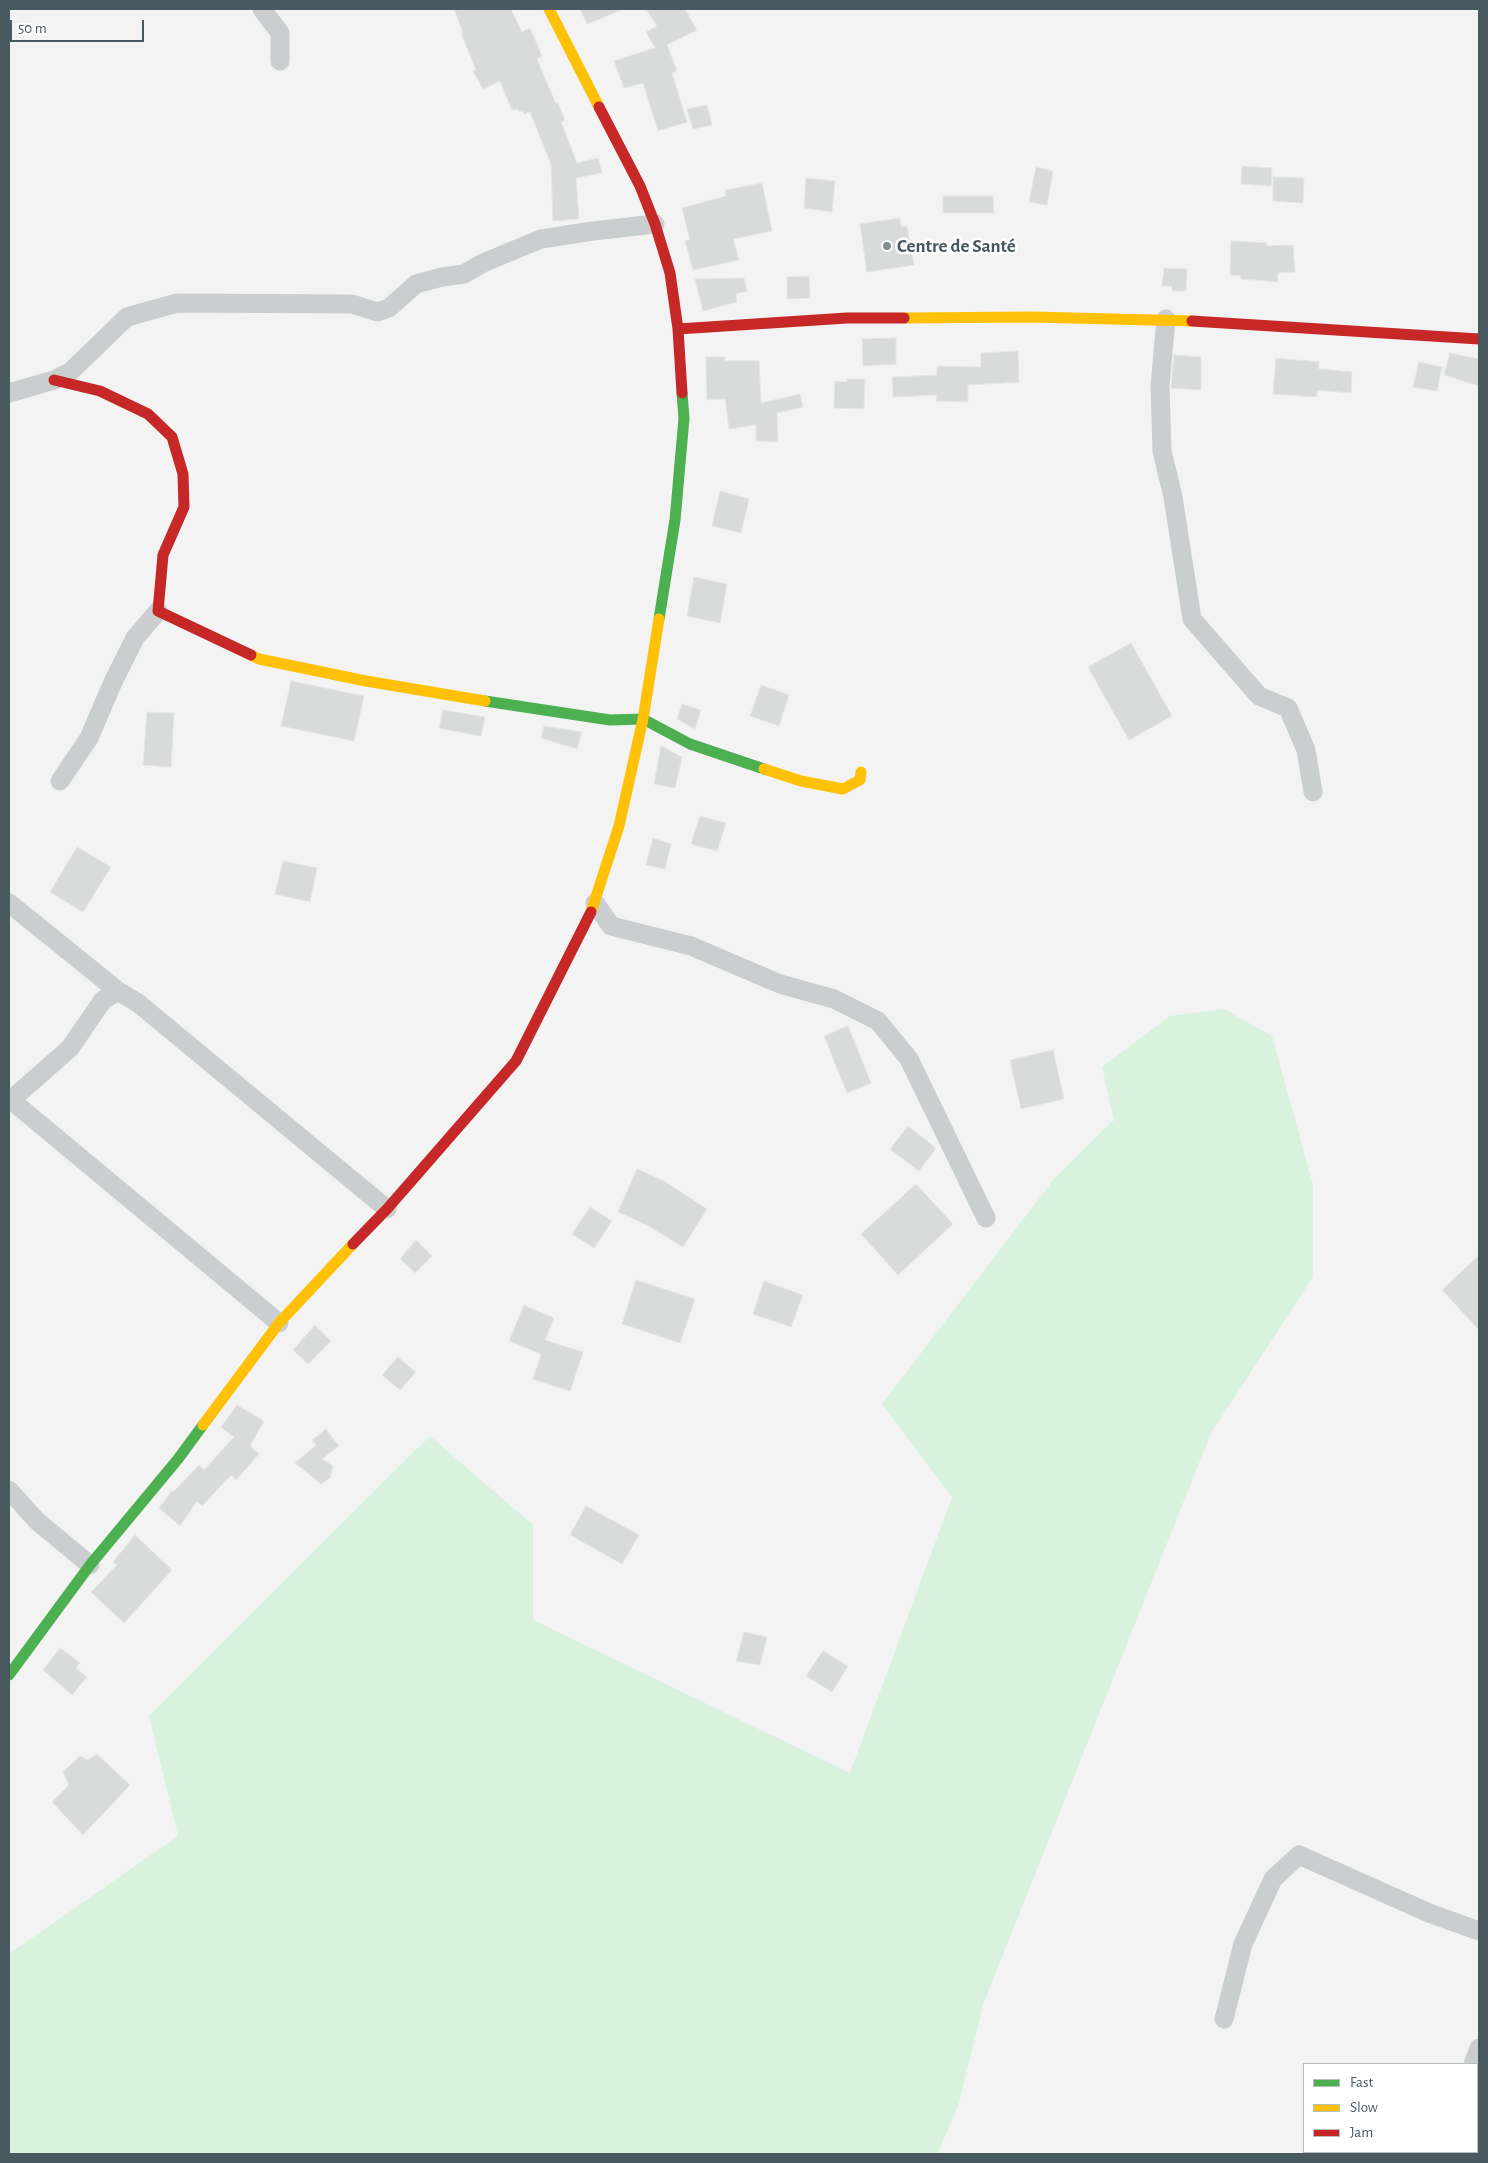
<!DOCTYPE html>
<html>
<head>
<meta charset="utf-8">
<style>
  body { margin:0 }
  #map { position:relative; width:1488px; height:2163px; overflow:hidden; background:#f3f3f3; font-family:"Alegreya Sans",sans-serif }
  canvas { display:block }
  .frame { position:absolute; inset:0; border:10px solid #495960; pointer-events:none }
  .legend { position:absolute; left:1303px; top:2063px; width:175px; height:90px; box-sizing:border-box; background:#fff; border:1px solid #b6bdbf; margin:0; padding:6px 9px; list-style:none; font-size:15px; color:#495960 }
  .legend li { display:flex; align-items:center; gap:10px; height:25px }
  .legend b { width:25px; border:1px solid #b6bdbf }
  .scale { position:absolute; left:10px; top:20px; width:134px; height:22px; box-sizing:border-box; border:2px solid #495960; border-top:0; padding-left:6px; font-size:15px; line-height:18px; white-space:nowrap; color:#495960; -webkit-text-stroke:4px #fff; paint-order:stroke }
</style>
</head>
<body>
<div id="map">
<canvas width="1488" height="2163"></canvas>
<div class="frame"></div>
<ul class="legend">
<li><b style="height:6px;background:#4caf50"></b>Fast</li>
<li><b style="height:6px;background:#ffc107"></b>Slow</li>
<li><b style="height:6px;background:#c62828"></b>Jam</li>
</ul>
<div class="scale">50 m</div>
</div>
<script>
const ctx = document.querySelector('canvas').getContext('2d');
ctx.lineJoin = 'round';
function fillPath(path, color) {
  ctx.fillStyle = color;
  ctx.fill(path, 'evenodd');
}
function poly(rows) {
  const path = new Path2D();
  for (const r of rows) {
    path.moveTo(r[0], r[1]);
    for (let i = 2; i < r.length; i += 2) path.lineTo(r[i], r[i + 1]);
  }
  return path;
}
function trace(path, color, width, dash) {
  ctx.strokeStyle = color;
  ctx.lineWidth = width;
  ctx.lineCap = dash ? 'butt' : 'round';
  ctx.setLineDash(dash || []);
  ctx.stroke(path);
}
function write(font, color, halo, rows, align = 'center') {
  ctx.font = font + ' "Alegreya Sans",sans-serif';
  ctx.lineWidth = 5;
  ctx.setLineDash([]);
  ctx.textBaseline = 'middle';
  ctx.strokeStyle = halo;
  ctx.fillStyle = color;
  for (const [text, x, y, turn = 0] of rows) {
    ctx.save();
    ctx.translate(x, y);
    ctx.rotate((+turn || 0) * Math.PI / 180);
    ctx.textAlign = isNaN(turn) ? turn : align;
    if (halo) ctx.strokeText(text, 0, 0);
    ctx.fillText(text, 0, 0);
    ctx.restore();
  }
}
fillPath(poly([
  [1224,1009,1272,1036,1313,1185,1313,1277,1211,1433,984,2002,958,2107,937,2154,9,2154,9,1954,178,1836,149,1716,430,1436,533,1525,533,1620,850,1773,952,1497,882,1404,1054,1179,1114,1120,1102,1067,1170,1016]
]), '#d8f2de');
const building = poly([
  [454,9,511,9,522,32,530,28,542,56,537,59,556,104,558,103,565,120,561,122,577,163,598,158,602,173,576,178,579,219,553,221,551,164,530,112,524,114,523,111,520,112,518,109,512,110,500,81,483,89,473,71,476,70,461,33,463,32,454,9],
  [580,9,624,9,587,24,580,9],
  [646,9,685,9,697,30,667,45,677,71,672,73,687,122,658,131,643,83,624,88,614,61,655,48,646,32,657,26,646,9],
  [707,105,712,125,693,129,687,109,707,105],
  [1242,166,1272,168,1271,186,1241,184,1242,166],
  [1036,167,1053,171,1047,205,1029,202,1036,167],
  [1273,177,1304,178,1303,203,1273,201,1273,177],
  [806,178,835,181,832,212,804,208,806,178],
  [762,183,772,231,733,239,739,260,693,270,685,241,690,240,682,208,726,196,725,190,762,183],
  [943,196,993,196,994,213,943,213,943,196],
  [900,218,901,227,907,226,914,265,867,272,860,224,900,218],
  [1231,241,1267,243,1267,246,1293,245,1295,272,1278,273,1278,282,1241,279,1241,276,1230,275,1231,241],
  [1164,268,1187,269,1186,291,1172,291,1172,286,1162,286,1164,268],
  [809,276,810,298,787,299,787,277,809,276],
  [744,278,747,291,736,294,737,302,703,311,695,279,744,278],
  [896,338,896,364,863,366,862,339,896,338],
  [1018,351,1019,382,968,385,968,402,936,401,937,395,893,397,892,377,937,375,937,366,981,367,981,353,1018,351],
  [1450,353,1479,359,1479,386,1444,375,1450,353],
  [1174,355,1201,357,1201,390,1171,388,1174,355],
  [706,357,725,357,725,361,759,361,761,403,800,394,803,407,777,413,778,442,756,441,756,425,729,429,725,399,707,400,706,357],
  [1276,358,1319,362,1319,369,1352,372,1351,393,1317,390,1317,397,1273,394,1276,358],
  [1419,362,1442,367,1437,391,1413,387,1419,362],
  [847,379,865,379,864,409,834,408,835,381,847,382,847,379],
  [720,491,749,499,741,533,712,526,720,491],
  [694,577,727,584,720,623,687,616,694,577],
  [1131,643,1172,716,1129,740,1088,667,1131,643],
  [291,681,364,696,354,741,281,726,291,681],
  [761,685,789,695,779,726,750,716,761,685],
  [682,704,701,710,695,729,677,719,682,704],
  [443,710,485,717,481,736,439,728,443,710],
  [147,712,174,713,171,767,143,765,147,712],
  [544,726,582,732,577,749,541,738,544,726],
  [661,746,682,757,675,788,654,784,661,746],
  [700,816,726,823,717,851,691,844,700,816],
  [653,838,671,844,665,869,646,865,653,838],
  [77,847,111,867,83,912,50,892,77,847],
  [283,861,317,868,310,902,275,894,283,861],
  [848,1026,871,1083,847,1093,824,1036,848,1026],
  [1053,1050,1064,1099,1021,1109,1010,1060,1053,1050],
  [908,1126,936,1148,919,1171,890,1149,908,1126],
  [637,1169,664,1181,707,1209,683,1247,647,1225,618,1212,637,1169],
  [916,1184,953,1224,898,1275,861,1234,916,1184],
  [590,1207,612,1221,594,1248,572,1234,590,1207],
  [416,1240,432,1256,415,1273,400,1259,416,1240],
  [1479,1255,1479,1330,1442,1290,1479,1255],
  [636,1280,695,1299,680,1343,622,1324,636,1280],
  [764,1281,803,1295,791,1327,753,1314,764,1281],
  [524,1305,554,1318,545,1340,583,1352,570,1391,533,1379,541,1354,509,1341,524,1305],
  [315,1325,331,1341,308,1364,293,1350,315,1325],
  [398,1357,416,1372,400,1390,382,1375,398,1357],
  [237,1405,264,1421,250,1446,259,1454,236,1480,231,1475,202,1506,197,1501,180,1526,159,1508,172,1491,173,1492,199,1465,204,1470,234,1437,221,1427,237,1405],
  [326,1429,339,1446,322,1459,333,1466,330,1478,321,1484,295,1463,316,1445,312,1440,326,1429],
  [586,1506,639,1535,622,1564,570,1535,586,1506],
  [135,1535,172,1570,124,1623,91,1592,117,1565,113,1562,135,1535],
  [744,1632,767,1637,760,1665,736,1661,744,1632],
  [60,1648,80,1663,76,1668,87,1677,72,1695,43,1670,60,1648],
  [823,1651,848,1666,832,1692,806,1676,823,1651],
  [97,1754,130,1785,83,1835,52,1802,69,1785,63,1772,80,1756,88,1760,97,1754]
]);
fillPath(building, '#d9dbdb');
trace(building, '#e4e5e6', 1);
trace(poly([
  [262,9,280,33,280,61],
  [1166,319,1160,386,1162,451,1173,497,1192,619,1259,696,1288,708,1306,750,1313,792],
  [9,393,54,380,70,372,127,317,177,303,352,304,377,312,389,308,416,284,442,277,464,274,483,263,541,239,593,231,655,224],
  [60,781,89,738,113,682,135,638,158,611],
  [9,903,118,991],
  [595,903,611,926,691,946,780,984,834,999,878,1021,909,1059,986,1218],
  [9,1098,11,1100,70,1048,103,1000,118,991,138,1003,387,1209],
  [9,1103,11,1100,279,1323],
  [9,1490,37,1521,90,1565],
  [1224,2019,1243,1944,1273,1879,1299,1855,1429,1913,1479,1931],
  [1473,2064,1479,2048],
  [1436,2154,1437,2152]
]), '#cacecf', 19);
trace(poly([
  [659,619,675,520,684,418,682,393],
  [485,701,610,720,643,719,690,744,764,769],
  [9,1675,90,1565,178,1459,203,1425]
]), '#4caf50', 11);
trace(poly([
  [549,9,599,107],
  [904,318,1032,317,1192,321],
  [251,655,259,659,366,681,485,701],
  [764,769,801,781,843,789,860,780,861,772],
  [591,912,619,826,643,719,659,619],
  [203,1425,279,1323,353,1244]
]), '#ffc107', 11);
trace(poly([
  [599,107,640,186,655,224,670,273,678,329,682,393],
  [1192,321,1479,339],
  [678,329,847,318,904,318],
  [54,380,100,391,148,414,172,437,183,474,184,507,163,555,158,611,251,655],
  [353,1244,387,1209,516,1061,591,912]
]), '#c62828', 11);
for (const [x, y, r, color] of [
  [887,246,5,"#848f93"]
]) {
  const dot = new Path2D();
  dot.arc(x, y, r, 0, 2 * Math.PI);
  ctx.fillStyle = color;
  ctx.fill(dot);
  trace(dot, '#fff', 2);
}
write('bold 19px', '#495960', '#fff', [
  ["Centre de Santé",897,246]
], 'left');
</script>
</body>
</html>
